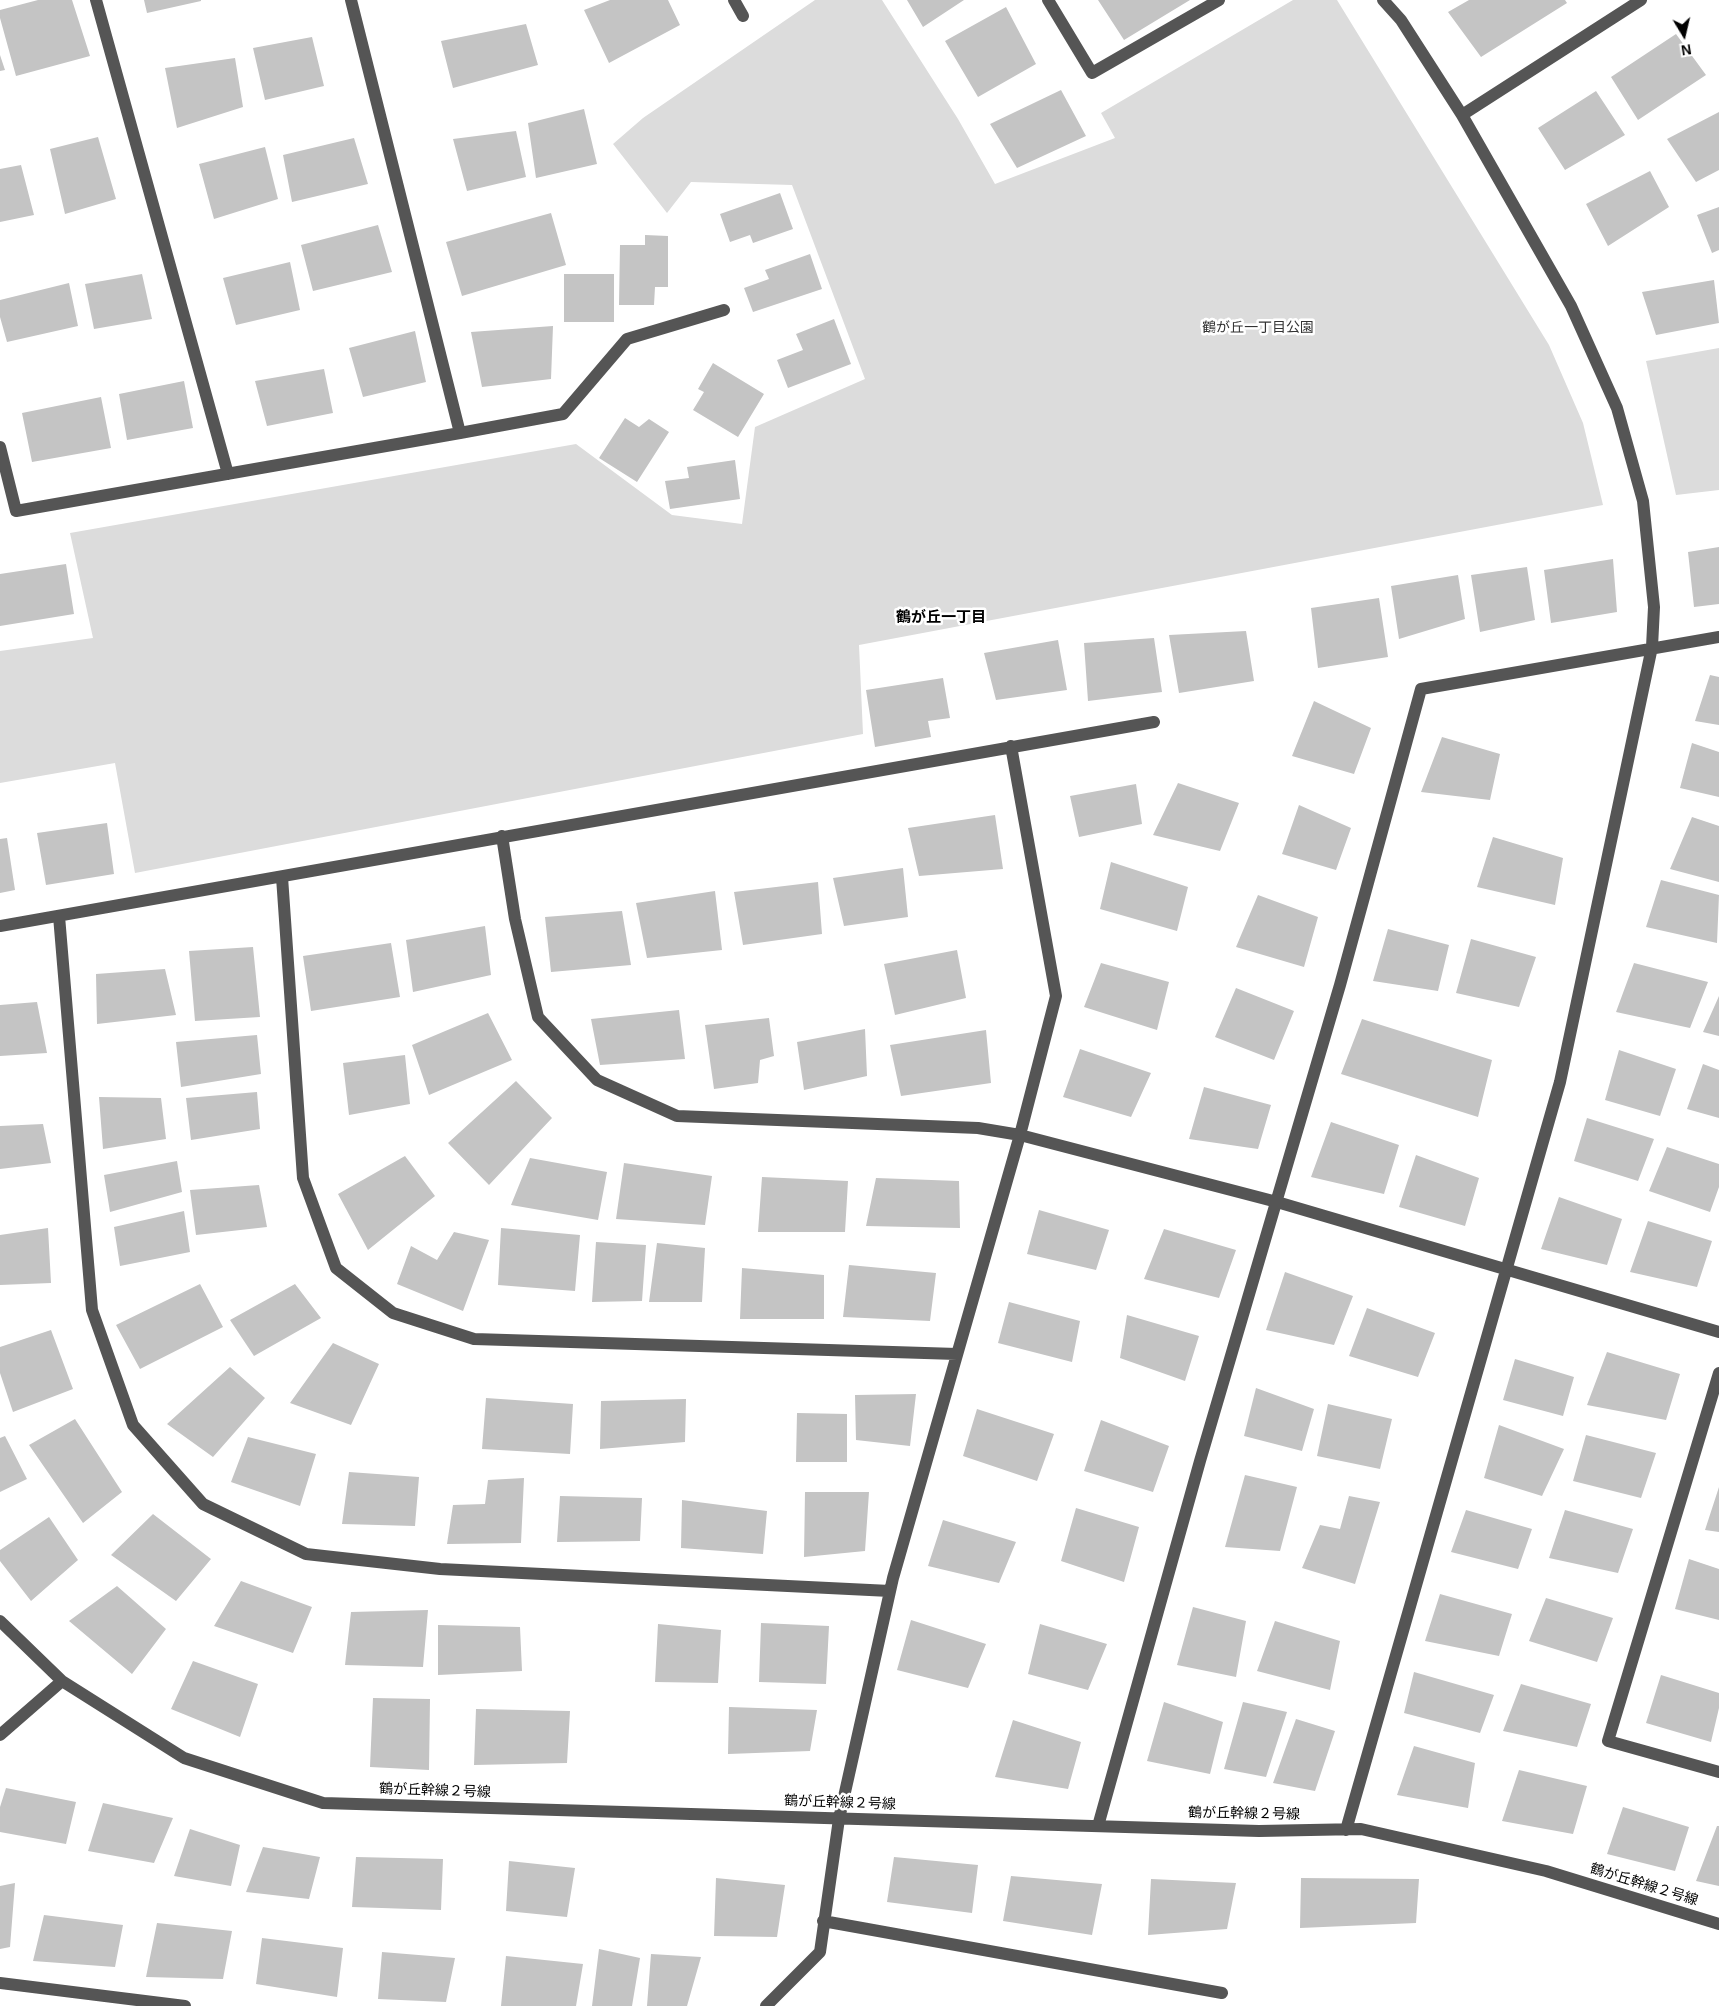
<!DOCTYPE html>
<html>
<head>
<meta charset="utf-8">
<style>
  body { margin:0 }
  #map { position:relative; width:1719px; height:2006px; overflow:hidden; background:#fff; font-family:Arial,sans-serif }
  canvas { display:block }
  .north { position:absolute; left:1659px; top:10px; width:50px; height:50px; -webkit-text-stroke:4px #fff; paint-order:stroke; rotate:171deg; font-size:14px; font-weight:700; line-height:20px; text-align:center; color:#000 }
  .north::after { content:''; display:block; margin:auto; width:18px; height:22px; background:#000; clip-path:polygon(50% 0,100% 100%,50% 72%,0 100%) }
</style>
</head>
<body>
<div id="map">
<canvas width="1719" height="2006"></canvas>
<div class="north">N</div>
</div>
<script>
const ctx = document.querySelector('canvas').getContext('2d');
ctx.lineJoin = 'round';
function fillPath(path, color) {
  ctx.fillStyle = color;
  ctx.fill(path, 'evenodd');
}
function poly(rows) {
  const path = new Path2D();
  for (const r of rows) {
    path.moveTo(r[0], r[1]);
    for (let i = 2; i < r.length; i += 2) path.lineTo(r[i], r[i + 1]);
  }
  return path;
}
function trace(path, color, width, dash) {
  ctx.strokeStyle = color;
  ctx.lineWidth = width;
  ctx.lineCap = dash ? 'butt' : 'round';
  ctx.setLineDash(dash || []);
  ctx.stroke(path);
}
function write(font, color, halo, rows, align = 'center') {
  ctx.font = font + ' Arial,"Noto Sans JP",sans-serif';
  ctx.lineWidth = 5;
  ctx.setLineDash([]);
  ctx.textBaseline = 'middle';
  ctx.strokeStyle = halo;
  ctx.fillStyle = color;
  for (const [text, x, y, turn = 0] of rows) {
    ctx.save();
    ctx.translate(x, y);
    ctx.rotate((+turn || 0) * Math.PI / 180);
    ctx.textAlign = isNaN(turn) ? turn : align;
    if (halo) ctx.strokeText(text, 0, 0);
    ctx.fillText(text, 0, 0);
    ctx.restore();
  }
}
fillPath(poly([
  [815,0,882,0,958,119,995,184,1115,138,1101,113,1293,0,1337,0,1549,345,1583,423,1603,505,859,645,863,734,135,873,115,763,0,783,0,651,93,638,70,533,576,444,672,515,742,524,755,427,865,379,792,185,691,182,667,213,613,144,643,118],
  [1719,348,1719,490,1676,495,1646,361]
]), '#dcdcdc');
fillPath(poly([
  [38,0,72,0,90,56,16,76,0,18,0,10],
  [144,0,201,0,201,1,147,13],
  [610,0,668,0,680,25,609,63,584,10],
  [907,0,964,0,923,27],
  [1098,0,1190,0,1124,40],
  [1469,0,1565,0,1567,3,1481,57,1448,12],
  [1006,7,1036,64,978,97,945,41],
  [526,24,538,65,453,88,441,41],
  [1676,34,1706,75,1638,120,1611,77],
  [312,37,324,86,265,100,253,48],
  [0,55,5,70,0,71],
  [235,58,243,107,177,128,165,68],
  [1061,90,1086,136,1017,168,990,124],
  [1596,91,1625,135,1565,170,1538,128],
  [584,109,597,164,536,178,528,123],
  [1719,112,1719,170,1696,182,1667,139],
  [516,131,526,177,467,191,453,139],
  [98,137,116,199,65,214,50,149],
  [354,138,368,184,292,202,283,155],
  [265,147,278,199,214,219,199,164],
  [21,165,34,215,0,222,0,169],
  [1650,171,1669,207,1608,246,1586,204],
  [780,193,793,229,753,243,750,235,730,242,720,214],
  [1719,207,1719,250,1712,253,1697,215],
  [551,213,566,265,462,296,446,242],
  [378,225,392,272,313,291,301,245],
  [645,235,668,236,668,287,655,287,654,305,619,305,620,245,645,245],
  [810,254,822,289,753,312,744,288,769,279,765,270],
  [290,262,300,310,236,325,223,278],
  [142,274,152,319,94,329,85,284],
  [564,274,614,274,614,322,564,322],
  [1714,280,1719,323,1656,335,1642,292],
  [69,283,78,326,7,342,0,317,0,300],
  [834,319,851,364,788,388,777,360,803,350,796,334],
  [553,326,551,379,482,387,471,332],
  [415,331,426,382,363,397,349,348],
  [713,363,764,394,738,437,693,410,704,392,698,389],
  [324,369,333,413,267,426,255,381],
  [184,381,193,428,127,440,119,394],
  [101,397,111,448,32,462,22,413],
  [625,418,639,427,649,419,669,432,637,482,599,458],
  [735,460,740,499,670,509,665,481,689,478,687,467],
  [1719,547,1719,604,1694,607,1688,552],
  [1613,559,1617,612,1551,623,1544,570],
  [66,564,74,614,0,626,0,574],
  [1527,567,1535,620,1480,632,1471,575],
  [1458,575,1465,619,1399,639,1391,586],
  [1379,598,1388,657,1318,668,1311,608],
  [1246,631,1254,681,1179,693,1169,635],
  [1154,638,1162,692,1088,701,1084,643],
  [1058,640,1067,690,996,700,984,653],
  [1710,675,1719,677,1719,725,1695,721],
  [943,678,950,718,928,721,931,737,875,747,866,690],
  [1314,701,1371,728,1354,774,1292,756],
  [1442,737,1500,754,1490,800,1421,792],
  [1692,743,1719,752,1719,797,1680,788],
  [1178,783,1239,803,1220,851,1153,835],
  [1136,784,1142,824,1079,837,1070,796],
  [1299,805,1351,828,1336,870,1282,854],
  [995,815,1003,869,919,876,908,828],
  [1692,817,1719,826,1719,882,1670,869],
  [107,823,114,874,46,885,37,833],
  [1493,837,1563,858,1555,905,1477,887],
  [7,838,15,890,0,893,0,839],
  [1111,862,1188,887,1177,931,1100,909],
  [903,868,908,917,844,926,833,878],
  [1661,880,1719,895,1717,943,1646,927],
  [818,882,822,934,743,945,734,892],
  [715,891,722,950,647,958,636,903],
  [1258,895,1318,917,1304,967,1236,947],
  [622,911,631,965,551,972,545,917],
  [485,926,491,975,413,992,406,940],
  [1388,929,1449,945,1438,991,1373,981],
  [1471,939,1536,957,1519,1007,1456,993],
  [391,943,400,997,311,1011,303,956],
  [253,947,260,1017,195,1021,189,951],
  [957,950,966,998,895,1015,884,964],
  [1101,963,1169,982,1157,1030,1084,1007],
  [1634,963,1708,982,1690,1028,1616,1012],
  [165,969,176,1015,97,1024,96,974],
  [1236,988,1294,1011,1274,1060,1215,1037],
  [1719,996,1719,1036,1703,1032],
  [37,1002,47,1053,0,1056,0,1005],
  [679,1010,685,1059,600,1065,591,1019],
  [488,1013,512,1060,429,1095,412,1045],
  [769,1018,774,1056,760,1060,758,1083,714,1089,705,1025],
  [1362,1019,1492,1060,1478,1117,1341,1074],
  [865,1029,867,1076,804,1090,797,1042],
  [986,1030,991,1083,901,1096,890,1045],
  [257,1035,261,1074,181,1087,176,1042],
  [1080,1049,1151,1073,1131,1117,1063,1097],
  [1619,1050,1676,1069,1660,1116,1605,1100],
  [405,1055,410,1104,349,1115,343,1063],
  [1703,1064,1719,1070,1719,1118,1687,1109],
  [516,1081,552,1118,489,1185,448,1143],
  [1204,1087,1271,1105,1258,1149,1189,1139],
  [257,1092,260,1129,191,1140,186,1098],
  [99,1097,161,1098,166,1139,103,1149],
  [1587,1118,1654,1139,1638,1181,1574,1161],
  [1331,1122,1399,1145,1384,1194,1311,1177],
  [43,1124,51,1163,0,1169,0,1126],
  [1667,1147,1719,1164,1719,1187,1710,1212,1649,1191],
  [1416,1155,1479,1178,1465,1226,1399,1207],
  [405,1156,435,1196,368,1250,338,1194],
  [530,1158,607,1172,598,1220,511,1205],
  [177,1161,182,1192,110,1212,104,1175],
  [624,1163,712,1176,705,1225,616,1219],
  [762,1177,848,1181,845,1232,758,1232],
  [876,1178,959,1181,960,1228,866,1226],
  [259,1185,267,1227,196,1235,190,1190],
  [1559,1197,1622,1219,1607,1265,1541,1249],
  [1039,1210,1109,1230,1096,1270,1027,1254],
  [184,1211,190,1252,120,1266,114,1227],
  [1648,1221,1712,1241,1697,1287,1630,1272],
  [48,1228,51,1283,0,1285,0,1235],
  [501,1228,580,1235,575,1291,498,1285],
  [1164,1229,1236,1250,1219,1298,1144,1279],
  [454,1232,489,1240,463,1311,397,1284,411,1246,437,1260],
  [596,1242,646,1245,642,1301,592,1302],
  [657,1243,705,1248,702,1302,649,1302],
  [849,1265,936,1273,930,1321,843,1317],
  [742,1268,824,1275,824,1319,740,1319],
  [1285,1272,1353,1296,1334,1345,1266,1330],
  [200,1284,223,1327,140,1369,116,1325],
  [295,1284,321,1318,254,1356,230,1320],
  [1009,1302,1080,1321,1072,1362,998,1343],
  [1367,1308,1435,1333,1418,1377,1349,1356],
  [1127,1315,1199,1336,1185,1381,1120,1358],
  [51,1330,73,1389,13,1412,0,1373,0,1347],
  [333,1343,379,1364,351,1425,290,1403],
  [1607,1352,1680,1374,1666,1420,1587,1405],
  [1515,1359,1574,1377,1563,1416,1503,1400],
  [230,1367,265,1398,213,1457,167,1424],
  [1256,1388,1314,1409,1302,1451,1244,1436],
  [916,1394,910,1446,856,1440,855,1395],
  [486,1398,573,1404,570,1454,482,1449],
  [686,1399,685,1442,600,1449,601,1401],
  [1328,1404,1392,1419,1380,1469,1317,1456],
  [977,1409,1054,1434,1037,1481,963,1456],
  [797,1413,847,1414,847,1462,796,1462],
  [75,1419,122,1492,83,1523,29,1445],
  [1101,1420,1169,1446,1153,1492,1084,1471],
  [1499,1425,1564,1449,1542,1496,1484,1478],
  [1586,1435,1656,1453,1641,1498,1573,1481],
  [5,1436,27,1479,0,1492,0,1438],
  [248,1437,316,1454,300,1506,231,1482],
  [349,1472,419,1477,415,1526,342,1524],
  [1245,1475,1297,1487,1280,1551,1225,1547],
  [524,1478,521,1543,447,1544,453,1505,485,1504,488,1480],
  [1719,1487,1719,1532,1705,1530],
  [805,1492,869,1492,865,1551,804,1557],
  [560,1496,642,1498,640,1541,557,1542],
  [1349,1496,1380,1502,1355,1584,1302,1568,1320,1525,1340,1529],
  [682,1500,767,1511,763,1554,681,1548],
  [1076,1508,1139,1527,1124,1582,1061,1561],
  [1466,1510,1532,1529,1518,1569,1451,1552],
  [1565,1510,1633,1529,1618,1573,1549,1558],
  [153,1514,211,1559,176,1601,111,1555],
  [49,1517,78,1560,31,1601,0,1561,0,1550],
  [943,1520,1016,1542,999,1583,928,1566],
  [1689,1559,1719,1569,1719,1620,1675,1609],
  [241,1581,312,1607,293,1653,214,1626],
  [117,1586,166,1629,132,1674,69,1621],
  [1440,1594,1512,1614,1499,1656,1425,1641],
  [1546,1598,1613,1618,1597,1662,1529,1641],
  [1193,1607,1246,1621,1236,1677,1177,1665],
  [428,1610,423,1667,345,1665,351,1612],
  [911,1620,986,1644,968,1688,897,1670],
  [1275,1621,1340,1641,1330,1690,1257,1671],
  [761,1623,829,1626,826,1684,759,1682],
  [658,1624,721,1630,718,1683,655,1682],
  [1040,1624,1107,1644,1088,1690,1028,1674],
  [438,1625,520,1627,522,1671,438,1675],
  [193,1661,258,1684,240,1737,171,1709],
  [1414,1672,1494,1695,1480,1733,1404,1713],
  [1661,1675,1719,1693,1719,1708,1711,1742,1646,1723],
  [1521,1684,1591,1704,1577,1747,1503,1731],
  [373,1698,430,1699,429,1770,370,1767],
  [1164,1702,1223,1722,1210,1774,1147,1761],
  [1243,1702,1287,1712,1266,1777,1224,1769],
  [729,1707,817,1710,810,1751,728,1754],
  [476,1709,570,1711,567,1763,474,1765],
  [1296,1719,1335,1731,1315,1791,1273,1783],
  [1013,1720,1081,1742,1068,1789,995,1777],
  [1414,1746,1475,1763,1468,1808,1397,1795],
  [1519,1770,1587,1786,1573,1834,1502,1821],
  [6,1788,76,1802,66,1844,0,1832,0,1807],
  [103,1803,173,1818,154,1863,88,1851],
  [1623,1807,1689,1827,1675,1871,1607,1854],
  [1717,1826,1719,1826,1719,1886,1696,1881],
  [190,1829,240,1845,231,1886,174,1876],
  [263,1847,320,1857,309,1899,246,1892],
  [356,1857,443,1859,441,1910,352,1907],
  [894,1857,978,1865,972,1913,887,1902],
  [509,1861,575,1868,567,1917,506,1911],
  [1011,1876,1102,1884,1092,1935,1003,1921],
  [716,1878,785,1885,777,1937,714,1936],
  [1301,1878,1419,1879,1416,1923,1300,1928],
  [1151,1879,1236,1883,1227,1929,1148,1935],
  [15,1883,10,1947,0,1949,0,1886],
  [44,1915,123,1925,115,1967,33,1961],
  [157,1923,232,1931,223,1979,146,1977],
  [262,1938,343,1948,337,1997,256,1984],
  [599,1949,640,1958,632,2006,592,2006],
  [382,1952,455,1958,446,2002,378,1999],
  [651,1954,701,1957,687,2006,647,2006],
  [506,1956,583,1964,576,2006,501,2006]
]), '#c4c4c4');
trace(poly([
  [96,0,228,474],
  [734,0,743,16],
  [1048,0,1092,73,1219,0],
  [1462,115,1641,0],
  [460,433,563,414,627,339,724,310],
  [0,447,16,511,460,433,351,0],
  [502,836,515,919,538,1017,597,1080,677,1116,978,1128,1020,1135,1277,1202,1719,1332],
  [282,877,303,1178,336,1268,393,1313,474,1339,957,1354],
  [59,916,92,1310,133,1425,203,1504,306,1554,440,1569,890,1591],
  [0,926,1154,722],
  [1719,1373,1608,1741,1719,1772],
  [0,1621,62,1681,184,1758,323,1803,1259,1831,1361,1829,1546,1871,1719,1924],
  [0,1735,62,1681],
  [1098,1826,1200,1461,1340,985,1421,689,1719,637],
  [1346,1830,1560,1082,1652,647,1654,607,1643,501,1617,408,1571,306,1462,115,1401,20,1383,0],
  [823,1921,1222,1993],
  [0,1983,185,2006],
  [766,2006,820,1952,839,1819,893,1578,1020,1135,1056,996,1011,746]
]), '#555', 12);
write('14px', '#333', '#fff', [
  ["鶴が丘一丁目公園",1258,328]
]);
write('14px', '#000', '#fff', [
  ["鶴が丘幹線２号線",435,1791,2],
  ["鶴が丘幹線２号線",840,1803,2],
  ["鶴が丘幹線２号線",1244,1814,1],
  ["鶴が丘幹線２号線",1644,1885,17]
]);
write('bold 15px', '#000', '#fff', [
  ["鶴が丘一丁目",941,618]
]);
</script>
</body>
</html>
